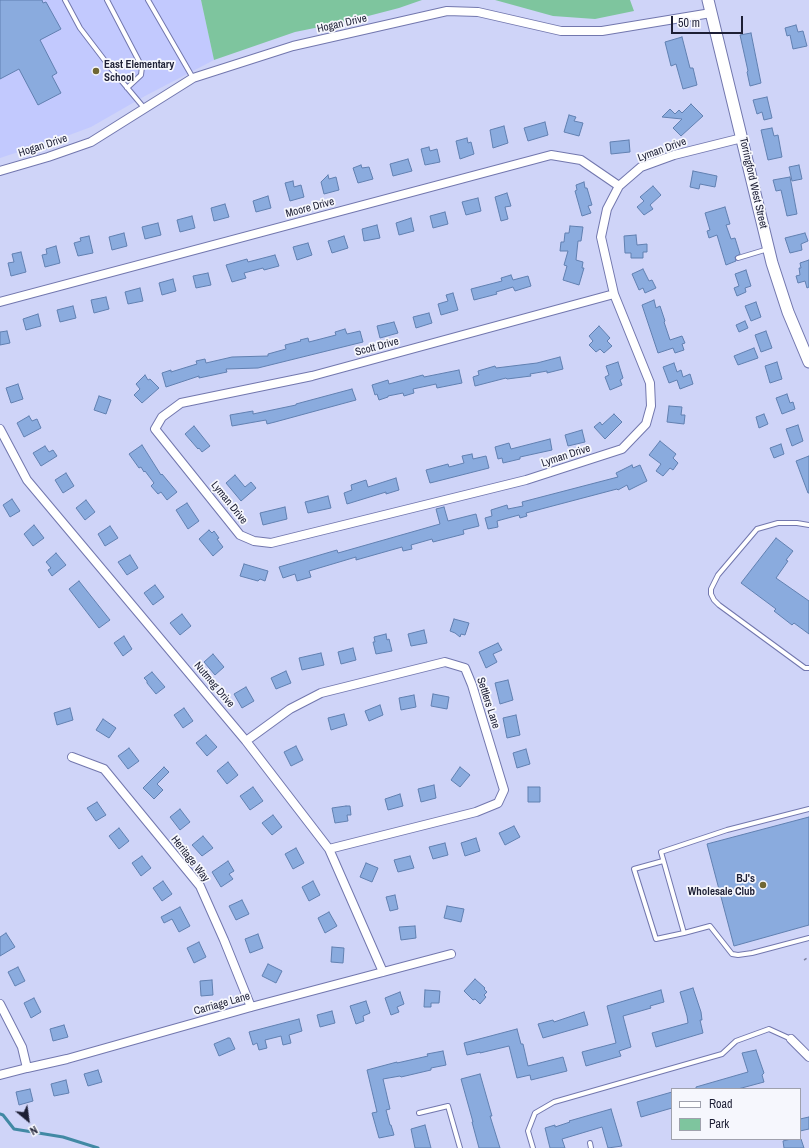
<!DOCTYPE html>
<html>
<head>
<meta charset="utf-8">
<style>
  body { margin:0 }
  #map { position:relative; width:809px; height:1148px; overflow:hidden; background:#cfd4f8; font-family:"Archivo Narrow",sans-serif }
  canvas { display:block }
  .legend { position:absolute; left:671px; top:1088px; width:130px; height:52px; box-sizing:border-box; background:#f6f7fd; border:1px solid #9fa1ad; margin:0; padding:5px 7px; list-style:none; font-size:12px; color:#1d1f35 }
  .legend li { display:flex; align-items:center; gap:8px; height:20px }
  .legend b { width:20px; border:1px solid #9fa1ad }
  .north { position:absolute; left:8px; top:1100px; width:40px; height:40px; -webkit-text-stroke:3px #f6f7fd; paint-order:stroke; rotate:151deg; font-size:11px; font-weight:700; line-height:16px; text-align:center; color:#1d1f35 }
  .north::after { content:''; display:block; margin:auto; width:14px; height:18px; background:#1d1f35; clip-path:polygon(50% 0,100% 100%,50% 72%,0 100%) }
  .scale { position:absolute; left:671px; top:16px; width:72px; height:18px; box-sizing:border-box; border:2px solid #1d1f35; border-top:0; padding-left:5px; font-size:12px; line-height:14px; white-space:nowrap; color:#1d1f35; -webkit-text-stroke:3px #f6f7fd; paint-order:stroke }
</style>
</head>
<body>
<div id="map">
<canvas width="809" height="1148"></canvas>
<ul class="legend">
<li><b style="height:5px;background:#fff"></b>Road</li>
<li><b style="height:11px;background:#7ec59e"></b>Park</li>
</ul>
<div class="north">N</div>
<div class="scale">50 m</div>
</div>
<script>
const ctx = document.querySelector('canvas').getContext('2d');
ctx.lineJoin = 'round';
function fillPath(path, color) {
  ctx.fillStyle = color;
  ctx.fill(path, 'evenodd');
}
function poly(rows) {
  const path = new Path2D();
  for (const r of rows) {
    path.moveTo(r[0], r[1]);
    for (let i = 2; i < r.length; i += 2) path.lineTo(r[i], r[i + 1]);
  }
  return path;
}
function trace(path, color, width, dash) {
  ctx.strokeStyle = color;
  ctx.lineWidth = width;
  ctx.lineCap = dash ? 'butt' : 'round';
  ctx.setLineDash(dash || []);
  ctx.stroke(path);
}
function write(font, color, halo, rows, align = 'center') {
  ctx.font = font + ' "Archivo Narrow",sans-serif';
  ctx.lineWidth = 3.5;
  ctx.setLineDash([]);
  ctx.textBaseline = 'middle';
  ctx.strokeStyle = halo;
  ctx.fillStyle = color;
  for (const [text, x, y, turn = 0] of rows) {
    ctx.save();
    ctx.translate(x, y);
    ctx.rotate((+turn || 0) * Math.PI / 180);
    ctx.textAlign = isNaN(turn) ? turn : align;
    if (halo) ctx.strokeText(text, 0, 0);
    ctx.fillText(text, 0, 0);
    ctx.restore();
  }
}
fillPath(poly([
  [0,0,201,0,214,60,145,96,91,127,64,137,0,158]
]), '#c2c9fe');
fillPath(poly([
  [201,0,422,0,399,8,349,21,295,32,214,60],
  [495,0,630,0,634,11,595,19,553,16]
]), '#7ec59e');
trace(poly([
  [0,1114,3,1115,14,1129,63,1137,98,1148]
]), '#4189a4', 3);
const building = poly([
  [0,0,42,0,43,3,46,2,61,29,40,40,57,73,52,76,61,93,38,105,19,69,0,79,0,0],
  [796,25,798,32,803,31,807,46,793,49,790,35,787,36,785,28,796,25],
  [751,33,761,83,750,86,747,72,748,71,740,35,751,33],
  [682,37,690,68,693,68,697,85,683,89,676,64,671,66,665,42,682,37],
  [767,97,772,118,764,120,762,112,757,114,753,100,767,97],
  [691,104,703,116,681,136,673,128,682,119,662,117,670,109,675,114,679,110,682,113,691,104],
  [569,115,576,117,574,121,583,123,579,136,564,132,569,115],
  [545,122,548,135,528,141,524,128,545,122],
  [504,126,508,143,493,148,490,130,504,126],
  [772,128,774,136,778,135,782,157,768,160,761,130,772,128],
  [467,138,468,143,471,142,474,154,460,159,456,141,467,138],
  [629,140,630,152,611,154,610,142,629,140],
  [429,147,430,151,437,149,440,162,425,165,421,149,429,147],
  [408,159,412,171,393,176,390,164,408,159],
  [361,165,362,168,369,167,373,179,358,183,353,168,361,165],
  [799,165,802,179,792,181,789,167,799,165],
  [693,171,717,176,715,187,700,184,699,189,690,187,693,171],
  [328,175,329,179,336,177,339,190,324,194,321,182,328,175],
  [790,177,797,214,787,216,781,190,776,191,773,180,790,177],
  [293,181,294,187,301,185,304,197,290,201,285,183,293,181],
  [584,182,585,188,587,188,592,205,588,206,591,213,582,216,575,191,577,190,576,185,584,182],
  [653,186,661,195,650,205,653,209,644,215,637,207,644,201,640,197,653,186],
  [507,193,511,206,505,207,508,219,501,221,495,197,507,193],
  [268,196,271,208,256,212,253,201,268,196],
  [478,198,481,211,466,215,462,202,478,198],
  [225,204,229,217,214,221,211,208,225,204],
  [725,207,730,224,726,225,731,239,735,238,740,254,735,257,736,261,726,265,717,235,709,238,707,231,710,230,705,213,725,207],
  [445,212,448,224,433,228,430,216,445,212],
  [192,216,195,228,180,232,177,220,192,216],
  [411,218,414,231,399,235,396,223,411,218],
  [158,223,161,235,145,239,142,227,158,223],
  [377,225,380,238,364,241,362,229,377,225],
  [570,226,583,227,581,241,578,241,576,260,583,262,582,268,584,268,579,285,563,280,567,266,564,265,568,251,560,251,561,242,564,242,565,233,569,233,570,226],
  [124,233,127,246,112,250,109,237,124,233],
  [805,233,808,241,801,244,802,250,790,253,785,238,805,233],
  [636,235,637,245,647,244,647,252,643,252,643,258,631,258,631,253,625,253,624,236,636,235],
  [89,236,93,253,78,256,74,243,81,241,80,238,89,236],
  [344,236,348,248,332,253,328,241,344,236],
  [308,243,312,255,297,260,293,247,308,243],
  [56,246,60,263,45,267,42,255,47,254,46,249,56,246],
  [21,252,26,272,11,276,8,263,14,262,12,254,21,252],
  [275,255,279,266,264,270,263,268,244,273,246,278,232,282,226,265,247,259,248,262,275,255],
  [809,260,809,287,807,288,805,281,798,283,796,276,800,275,799,268,801,268,800,263,809,260],
  [643,269,649,281,652,280,656,288,645,293,643,288,639,290,632,274,643,269],
  [746,270,751,286,745,288,746,292,737,296,734,288,739,286,735,274,746,270],
  [208,273,211,285,196,288,193,276,208,273],
  [511,275,513,280,528,276,531,286,515,291,513,287,496,292,497,294,474,300,471,289,502,281,501,278,511,275],
  [173,279,176,291,162,295,159,283,173,279],
  [140,288,143,301,128,304,125,292,140,288],
  [453,293,458,310,441,315,438,304,448,301,446,295,453,293],
  [106,297,109,309,94,313,91,300,106,297],
  [654,300,656,308,660,306,665,321,664,322,670,340,682,336,685,343,682,344,684,350,675,353,673,348,658,353,642,305,654,300],
  [756,302,761,317,751,321,745,306,756,302],
  [73,306,76,318,60,322,57,310,73,306],
  [429,313,432,323,416,328,413,317,429,313],
  [38,314,41,326,26,330,23,319,38,314],
  [745,321,748,328,739,332,736,325,745,321],
  [394,322,398,333,380,338,377,326,394,322],
  [599,326,610,338,607,341,612,346,604,353,600,349,596,352,589,345,593,341,589,336,599,326],
  [345,329,347,334,360,331,363,342,258,368,226,369,227,372,199,378,199,376,166,387,162,373,171,370,171,372,197,364,196,361,205,359,206,363,232,357,268,356,268,354,286,349,285,345,301,341,300,340,308,338,309,342,336,335,335,332,345,329],
  [7,331,10,343,0,345,0,332,7,331],
  [766,331,772,348,761,352,755,335,766,331],
  [754,348,758,358,738,365,734,356,754,348],
  [560,357,563,369,547,373,547,371,530,374,531,376,507,379,506,378,475,386,473,377,479,375,478,371,495,366,496,368,537,363,560,357],
  [618,362,623,378,620,380,622,385,610,390,605,377,609,375,606,366,618,362],
  [777,362,782,379,770,383,765,366,777,362],
  [674,363,677,372,681,370,683,377,690,374,693,384,680,389,677,380,669,383,663,367,674,363],
  [459,370,462,383,437,388,436,384,413,389,414,393,404,396,403,393,388,396,388,397,379,400,377,394,375,395,372,385,388,380,389,384,423,375,424,377,459,370],
  [145,375,148,380,150,379,159,388,142,403,134,395,140,389,136,384,145,375],
  [18,384,23,399,11,403,6,388,18,384],
  [352,389,356,400,275,422,267,424,266,420,232,426,230,415,253,411,253,414,296,405,296,404,352,389],
  [787,394,790,403,793,402,795,409,782,414,776,398,787,394],
  [99,396,111,400,106,414,94,410,99,396],
  [669,406,682,407,681,415,685,415,684,424,667,422,669,406],
  [614,414,622,422,605,439,594,427,600,422,602,425,614,414],
  [764,414,768,424,759,428,756,417,764,414],
  [29,416,32,421,37,419,41,428,24,437,17,423,29,416],
  [798,425,803,441,792,446,786,429,798,425],
  [194,426,210,446,202,452,199,448,198,449,185,434,194,426],
  [582,430,585,442,568,446,565,435,582,430],
  [550,439,552,450,520,457,520,459,503,463,502,458,498,459,495,447,509,443,511,449,550,439],
  [660,441,676,454,673,458,678,463,673,470,670,468,663,476,656,471,661,464,649,455,660,441],
  [781,444,784,454,774,458,770,448,781,444],
  [142,445,161,475,162,474,177,492,167,500,161,492,158,494,151,486,154,483,145,471,144,472,141,467,139,468,129,454,142,445],
  [45,446,49,452,53,450,57,456,41,466,33,453,45,446],
  [472,454,473,459,486,456,489,468,430,483,426,470,448,464,449,467,464,463,462,456,472,454],
  [809,456,809,493,808,493,796,461,809,456],
  [632,465,633,468,640,465,647,481,629,490,627,485,618,490,617,489,526,513,527,516,520,518,519,515,497,521,498,527,488,529,485,518,492,516,491,510,507,505,508,509,523,506,522,502,618,477,616,473,632,465],
  [66,473,74,486,63,493,55,480,66,473],
  [235,475,245,487,251,482,256,488,241,501,226,483,235,475],
  [396,478,399,490,386,494,386,492,347,504,344,493,352,490,351,485,366,480,368,487,396,478],
  [328,496,331,508,308,513,305,502,328,496],
  [12,499,20,511,10,517,3,505,12,499],
  [86,500,95,512,85,520,76,508,86,500],
  [187,503,199,521,188,529,176,510,187,503],
  [285,507,287,519,263,525,260,513,285,507],
  [444,507,448,521,476,514,479,526,463,530,464,534,433,542,432,539,411,545,412,549,403,551,402,547,356,560,356,557,309,571,311,577,297,581,295,574,283,578,279,567,337,550,338,553,440,524,436,509,444,507],
  [34,525,44,538,33,546,24,534,34,525],
  [110,526,118,538,105,546,98,534,110,526],
  [209,530,212,533,214,531,219,538,217,539,223,547,213,556,199,539,209,530],
  [776,538,793,551,786,560,788,561,776,578,809,601,809,634,794,623,792,625,774,611,776,609,741,583,776,538],
  [56,553,66,565,52,576,48,570,51,568,46,562,56,553],
  [130,555,138,568,127,575,118,562,130,555],
  [244,564,268,571,265,581,260,579,258,581,240,576,244,564],
  [79,581,110,620,99,628,69,589,79,581],
  [155,585,164,597,153,605,144,593,155,585],
  [182,614,191,626,180,635,170,623,182,614],
  [454,619,469,623,465,635,461,634,460,637,455,633,450,631,454,619],
  [424,630,427,643,411,646,408,634,424,630],
  [386,634,387,640,389,639,392,651,376,654,373,642,375,642,374,637,386,634],
  [124,636,132,649,123,656,114,643,124,636],
  [498,643,502,650,493,654,497,662,486,668,479,652,498,643],
  [353,648,356,660,341,664,338,652,353,648],
  [321,653,324,665,302,670,299,658,321,653],
  [213,654,224,667,215,675,204,662,213,654],
  [286,671,291,683,276,689,271,678,286,671],
  [152,672,165,687,156,694,147,683,147,681,144,678,152,672],
  [508,680,513,700,500,704,495,683,508,680],
  [246,687,254,701,242,708,234,694,246,687],
  [433,694,449,697,447,709,431,706,433,694],
  [414,695,416,707,401,710,399,698,414,695],
  [380,705,383,715,369,721,365,711,380,705],
  [70,708,73,720,57,725,54,713,70,708],
  [184,708,193,721,183,728,174,715,184,708],
  [344,714,347,725,331,730,328,718,344,714],
  [516,715,520,735,507,738,503,718,516,715],
  [103,719,116,728,109,738,96,730,103,719],
  [206,735,217,747,207,756,196,743,206,735],
  [296,746,303,760,291,766,284,752,296,746],
  [129,748,139,761,128,769,118,756,129,748],
  [526,749,530,764,517,768,513,753,526,749],
  [228,762,238,775,227,784,217,771,228,762],
  [164,767,169,772,157,784,163,790,154,799,143,788,164,767],
  [460,767,470,775,460,787,451,780,460,767],
  [434,785,436,798,421,802,418,789,434,785],
  [253,787,263,801,250,810,240,796,253,787],
  [528,787,540,787,540,802,528,802,528,787],
  [400,794,403,806,388,810,385,799,400,794],
  [97,802,106,815,96,821,87,808,97,802],
  [346,806,350,806,351,815,347,815,348,821,335,823,332,808,346,806],
  [180,809,190,822,180,830,170,817,180,809],
  [273,815,282,827,272,835,262,823,273,815],
  [809,817,809,925,734,946,707,844,809,817],
  [514,826,520,837,505,845,499,833,514,826],
  [119,828,129,841,119,849,109,836,119,828],
  [203,836,213,848,202,856,192,845,203,836],
  [476,838,480,851,465,856,461,843,476,838],
  [445,843,448,855,433,859,429,847,445,843],
  [296,848,304,863,293,869,285,854,296,848],
  [142,856,151,868,141,876,132,863,142,856],
  [410,856,414,868,398,872,394,860,410,856],
  [228,861,234,871,229,874,233,879,221,887,212,872,228,861],
  [366,863,378,868,372,882,360,877,366,863],
  [163,881,172,894,162,901,153,888,163,881],
  [313,881,320,895,309,901,302,887,313,881],
  [395,895,398,909,390,911,386,897,395,895],
  [242,900,249,914,236,920,229,906,242,900],
  [447,906,464,909,461,922,444,918,447,906],
  [180,907,190,926,179,932,172,919,164,923,161,917,180,907],
  [329,912,337,926,325,933,318,918,329,912],
  [415,926,416,938,401,940,399,927,415,926],
  [6,933,15,947,0,956,0,937,6,933],
  [258,934,263,948,250,953,245,939,258,934],
  [199,942,206,957,194,963,187,948,199,942],
  [332,947,344,948,343,963,331,962,332,947],
  [268,964,282,971,276,983,262,976,268,964],
  [18,967,25,981,15,986,8,972,18,967],
  [475,979,485,988,484,989,487,992,484,995,486,997,480,1004,475,999,473,1000,464,991,475,979],
  [212,980,213,995,201,996,200,981,212,980],
  [693,988,701,1012,702,1020,700,1020,703,1033,656,1047,652,1033,688,1023,687,1016,680,992,693,988],
  [425,990,440,991,439,1003,431,1003,431,1007,424,1007,425,990],
  [661,990,664,1002,650,1006,651,1008,623,1016,631,1047,619,1051,621,1056,586,1066,582,1052,616,1043,607,1006,661,990],
  [400,992,404,1004,397,1007,399,1012,391,1015,385,998,400,992],
  [34,998,41,1012,31,1018,24,1003,34,998],
  [366,1001,370,1013,363,1016,364,1021,356,1024,350,1006,366,1001],
  [332,1011,335,1023,320,1027,317,1015,332,1011],
  [584,1012,588,1025,543,1038,538,1024,553,1020,554,1022,584,1012],
  [299,1019,302,1031,289,1035,291,1043,283,1045,281,1036,265,1040,267,1048,259,1050,257,1043,253,1045,249,1032,299,1019],
  [64,1025,68,1037,53,1041,50,1029,64,1025],
  [517,1029,521,1044,523,1044,528,1066,563,1057,567,1071,531,1080,530,1075,517,1078,509,1046,480,1053,480,1052,467,1055,464,1043,517,1029],
  [228,1038,230,1038,235,1049,219,1056,214,1044,228,1038],
  [756,1050,764,1073,762,1075,764,1082,738,1089,696,1089,696,1087,748,1072,742,1053,756,1050],
  [443,1051,446,1065,431,1068,431,1070,401,1077,400,1076,383,1079,390,1109,386,1110,390,1125,391,1125,394,1135,379,1138,372,1113,377,1112,367,1070,397,1062,397,1063,428,1056,427,1054,443,1051],
  [98,1070,102,1082,88,1086,84,1074,98,1070],
  [480,1074,492,1116,490,1116,500,1148,479,1148,472,1122,473,1122,461,1079,480,1074],
  [66,1080,69,1093,54,1096,51,1084,66,1080],
  [30,1089,33,1101,19,1105,16,1092,30,1089],
  [672,1092,672,1108,641,1117,637,1102,672,1092],
  [611,1109,622,1146,608,1148,602,1127,562,1139,565,1148,550,1148,545,1128,555,1125,555,1127,570,1122,569,1121,611,1109],
  [809,1117,809,1129,800,1131,800,1119,809,1117],
  [425,1125,431,1148,415,1148,411,1129,425,1125],
  [791,1139,801,1139,804,1148,784,1148,783,1141,791,1139]
]);
fillPath(building, '#8aabde');
trace(building, '#6180b1', 1);
const service = poly([
  [65,0,80,28,109,66,145,109],
  [107,0,142,67,141,75,127,88],
  [148,0,193,78],
  [738,258,768,249],
  [809,525,797,523,778,523,757,529,718,575,711,589,711,594,714,600,719,605,805,668,809,668],
  [809,809,727,830,661,852,684,933,710,926,732,954,738,955,752,953,809,938],
  [663,861,634,869,656,939,684,933],
  [419,1113,448,1106,460,1148],
  [590,1143,591,1148],
  [533,1148,528,1131,535,1113,554,1102,722,1054,736,1041,769,1029,791,1039]
]);
const minor = poly([
  [0,171,48,157,91,142,193,78,293,46,447,11,478,12,561,31,602,31,711,13],
  [614,294,312,376,181,403,162,417,155,429,240,535,254,541,271,543,526,480,622,449,646,424,651,406,650,383,614,294,601,237,607,209,619,186,641,167,674,155,742,138],
  [0,302,551,155,581,160,619,186],
  [0,429,27,480,246,741,329,849,383,972],
  [246,741,290,709,321,693,445,662,465,668,472,685,504,790,498,803,476,812,329,849],
  [72,757,104,769,200,886,224,940,251,1007],
  [0,1004,22,1047,27,1068],
  [791,1039,809,1057],
  [0,1075,27,1068,67,1059,251,1007,451,954]
]);
const secondary = poly([
  [708,0,772,263,788,312,809,362]
]);
trace(service, '#7277ae', 6);
trace(minor, '#7277ae', 10);
trace(secondary, '#7277ae', 13);
trace(poly([
  [804,960,809,957]
]), '#7e82a0', 1.5, [3, 3]);
trace(service, '#fff', 4);
trace(minor, '#fff', 8);
trace(secondary, '#fff', 11);
for (const [x, y, r, color] of [
  [96,71,4,"#706734"],
  [763,885,4,"#706734"]
]) {
  const dot = new Path2D();
  dot.arc(x, y, r, 0, 2 * Math.PI);
  ctx.fillStyle = color;
  ctx.fill(dot);
  trace(dot, '#f6f7fd', 1.5);
}
write('11px', '#1d1f35', '#f6f7fd', [
  ["Hogan Drive",342,24,-13],
  ["Hogan Drive",43,146,-18],
  ["Lyman Drive",662,150,-20],
  ["Torringford West Street",753,183,77],
  ["Moore Drive",310,208,-15],
  ["Scott Drive",377,347,-15],
  ["Lyman Drive",566,456,-18],
  ["Lyman Drive",229,503,51],
  ["Nutmeg Drive",214,685,50],
  ["Settlers Lane",488,703,72],
  ["Heritage Way",190,859,52],
  ["Carriage Lane",222,1004,-16]
]);
write('bold 11px', '#1d1f35', '#f6f7fd', [
  ["East Elementary",104,65],
  ["School",104,78],
  ["BJ's",755,879,"right"],
  ["Wholesale Club",755,892,"right"]
], 'left');
</script>
</body>
</html>
